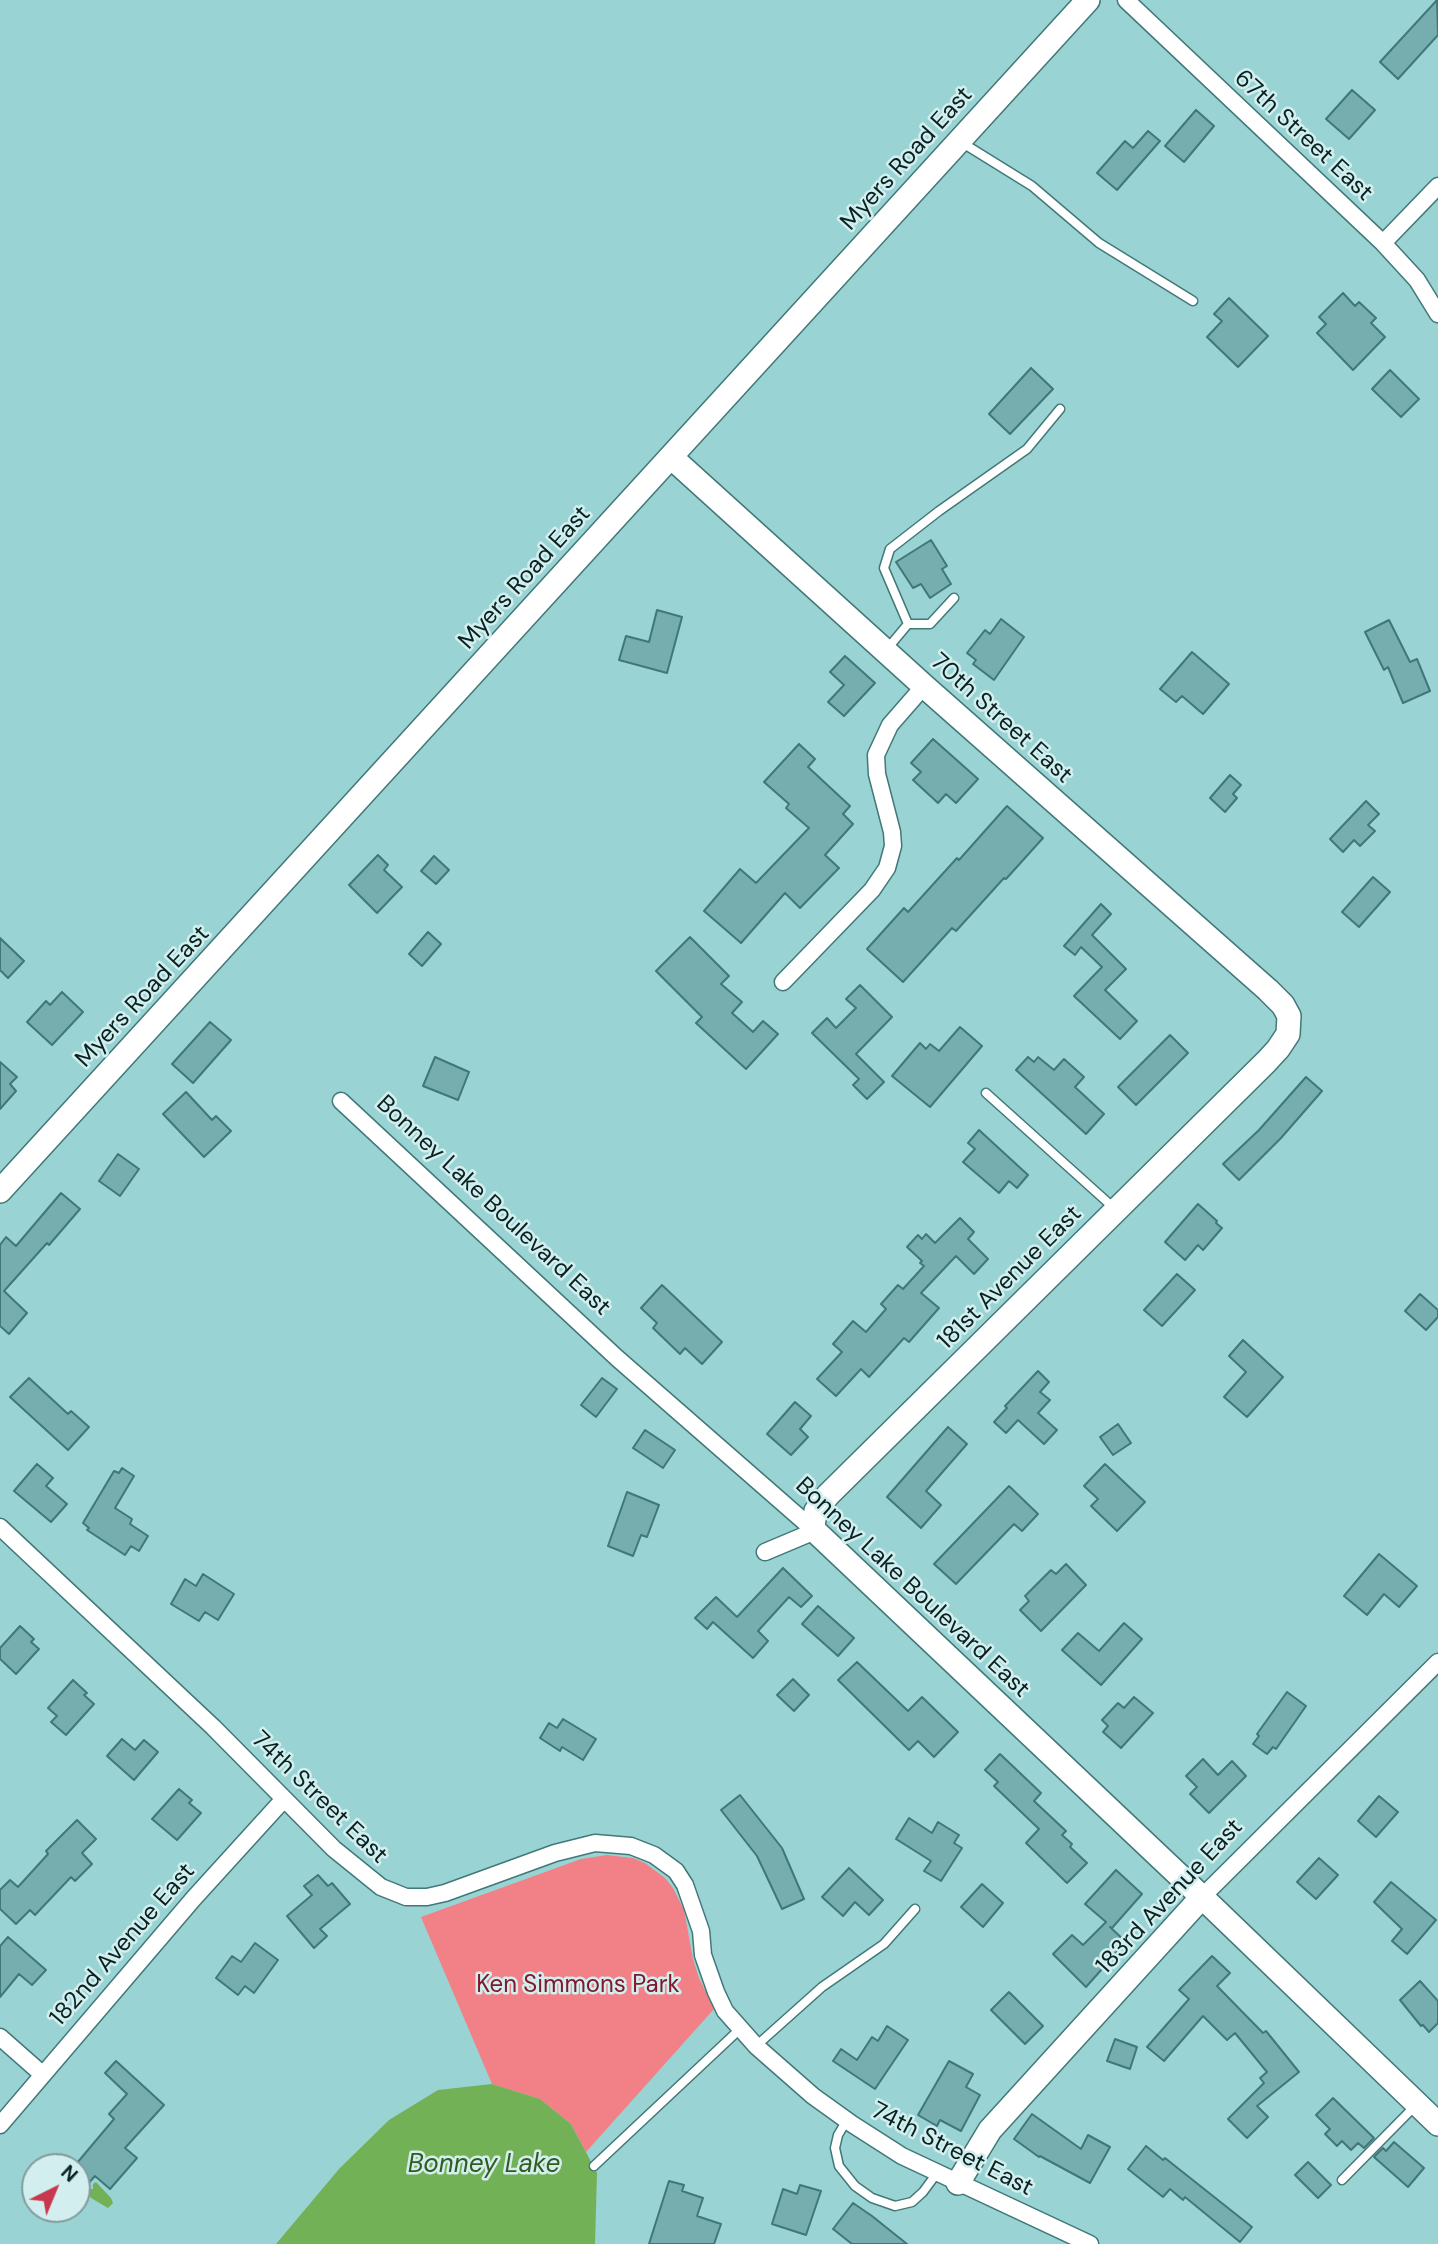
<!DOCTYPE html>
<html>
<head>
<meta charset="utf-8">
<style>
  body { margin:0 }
  #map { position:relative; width:1438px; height:2244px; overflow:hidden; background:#9ad3d4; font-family:"DM Sans",sans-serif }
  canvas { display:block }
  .north { position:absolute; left:21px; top:2153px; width:70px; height:70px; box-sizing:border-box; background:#d2eeee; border:2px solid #829c9c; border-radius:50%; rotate:43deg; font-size:19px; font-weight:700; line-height:28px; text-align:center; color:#092121 }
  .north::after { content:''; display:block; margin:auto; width:24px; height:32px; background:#c7374d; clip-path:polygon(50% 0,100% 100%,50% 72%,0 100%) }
</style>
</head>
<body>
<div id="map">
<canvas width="1438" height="2244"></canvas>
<div class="north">N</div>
</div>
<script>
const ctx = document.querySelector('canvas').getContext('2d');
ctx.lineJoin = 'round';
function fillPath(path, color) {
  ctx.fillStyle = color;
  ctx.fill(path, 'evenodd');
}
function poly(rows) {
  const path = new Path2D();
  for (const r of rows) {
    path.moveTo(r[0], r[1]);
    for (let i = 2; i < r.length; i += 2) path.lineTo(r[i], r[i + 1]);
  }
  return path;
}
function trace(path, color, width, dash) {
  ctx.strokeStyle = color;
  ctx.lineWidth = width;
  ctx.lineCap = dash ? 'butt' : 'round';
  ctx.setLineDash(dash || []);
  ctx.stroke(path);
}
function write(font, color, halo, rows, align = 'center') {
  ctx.font = font + ' "DM Sans",sans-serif';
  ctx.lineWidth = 5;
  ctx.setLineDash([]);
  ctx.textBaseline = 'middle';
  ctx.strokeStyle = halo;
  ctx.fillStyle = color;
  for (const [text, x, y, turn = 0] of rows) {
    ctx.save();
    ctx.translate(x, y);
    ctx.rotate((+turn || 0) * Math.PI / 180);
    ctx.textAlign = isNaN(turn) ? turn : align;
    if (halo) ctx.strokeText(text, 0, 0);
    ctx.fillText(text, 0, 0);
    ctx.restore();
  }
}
fillPath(poly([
  [607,1855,633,1858,645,1863,665,1878,673,1888,684,1910,693,1959,699,1978,714,2009,586,2152,571,2124,540,2099,492,2084,421,1917,581,1859]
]), '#f18087');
fillPath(poly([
  [492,2084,540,2099,571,2124,597,2173,595,2244,276,2244,339,2169,389,2120,438,2090],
  [96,2182,111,2198,113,2203,108,2208,91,2198,87,2192,87,2189,93,2189,93,2184]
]), '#72b156');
const building = poly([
  [1437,0,1438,35,1398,79,1380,62,1437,0],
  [1352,90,1375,110,1349,139,1326,119,1352,90],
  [1196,110,1214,126,1184,162,1165,146,1196,110],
  [1148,131,1160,141,1117,190,1097,173,1125,141,1133,148,1148,131],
  [1343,293,1355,306,1359,302,1376,318,1371,323,1385,337,1353,370,1317,333,1326,324,1319,317,1343,293],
  [1229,298,1268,336,1238,367,1207,337,1222,321,1214,314,1229,298],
  [1031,368,1053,389,1010,434,989,414,1031,368],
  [1390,370,1419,399,1401,417,1372,389,1390,370],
  [931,540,947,566,942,569,951,584,930,598,921,584,913,588,896,562,931,540],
  [657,610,682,617,667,673,619,660,626,636,649,642,657,610],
  [1001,619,1024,637,994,680,973,664,976,660,967,653,985,630,990,634,1001,619],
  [1389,620,1410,662,1417,659,1430,691,1403,703,1388,667,1384,670,1365,632,1389,620],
  [1192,652,1229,684,1203,714,1182,696,1176,702,1160,689,1192,652],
  [845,656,875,683,844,716,828,702,844,685,830,672,845,656],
  [933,739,978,779,956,803,946,794,938,803,913,780,921,772,911,763,933,739],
  [799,744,815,759,808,767,850,806,843,814,853,824,825,855,839,868,800,908,785,893,741,943,704,911,740,869,756,883,809,828,786,808,789,804,764,782,799,744],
  [1230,775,1241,785,1233,794,1237,798,1225,812,1210,798,1230,775],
  [1366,801,1379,814,1368,825,1375,831,1360,846,1354,840,1343,852,1330,839,1366,801],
  [1007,806,1043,838,1006,879,1004,878,956,931,952,928,903,982,867,949,904,908,908,912,957,858,959,860,1007,806],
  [378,855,388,865,384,870,402,887,377,913,349,885,378,855],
  [434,856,449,870,436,884,421,871,434,856],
  [1373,877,1390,892,1359,927,1342,912,1373,877],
  [1101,904,1111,914,1092,935,1126,969,1105,990,1137,1021,1120,1039,1074,996,1102,967,1081,947,1075,955,1064,946,1101,904],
  [428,932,441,944,422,966,409,954,428,932],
  [690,937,729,976,721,984,742,1002,732,1013,753,1032,763,1021,778,1034,746,1069,696,1023,702,1017,656,971,690,937],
  [0,938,24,961,8,978,0,970,0,938],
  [860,985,892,1017,856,1054,884,1082,867,1099,853,1085,859,1079,812,1033,827,1018,836,1028,856,1008,846,999,860,985],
  [62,992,83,1012,52,1045,27,1022,46,1001,50,1005,62,992],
  [210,1022,231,1040,193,1083,172,1064,210,1022],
  [960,1027,982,1046,930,1107,892,1076,920,1043,926,1049,930,1044,939,1051,960,1027],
  [1170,1035,1188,1053,1136,1105,1118,1087,1170,1035],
  [435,1057,469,1072,458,1100,423,1086,435,1057],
  [1028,1057,1034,1062,1038,1057,1054,1070,1064,1059,1084,1077,1075,1087,1104,1114,1086,1134,1016,1070,1028,1057],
  [0,1062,17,1077,10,1084,16,1091,0,1109,0,1062],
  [1306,1077,1322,1091,1281,1138,1239,1180,1223,1164,1259,1130,1306,1077],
  [186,1092,212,1120,216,1116,231,1131,204,1157,163,1114,186,1092],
  [979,1130,1028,1175,1017,1188,1009,1181,999,1193,963,1162,975,1149,968,1143,979,1130],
  [118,1154,139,1169,120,1196,99,1181,118,1154],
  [61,1193,80,1209,49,1245,47,1243,4,1291,27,1313,9,1334,0,1326,0,1245,6,1237,16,1246,61,1193],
  [1198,1204,1217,1221,1216,1223,1222,1228,1203,1250,1198,1245,1185,1260,1165,1242,1198,1204],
  [960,1218,974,1232,968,1239,988,1259,974,1274,956,1256,921,1293,939,1308,909,1342,904,1338,869,1377,861,1369,836,1396,817,1379,842,1352,833,1344,853,1321,866,1332,886,1309,881,1304,898,1285,903,1289,924,1266,920,1263,922,1261,907,1247,918,1235,922,1239,926,1234,935,1243,960,1218],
  [1177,1274,1195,1290,1162,1326,1144,1310,1177,1274],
  [662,1285,722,1342,702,1364,685,1348,680,1354,653,1328,657,1323,641,1308,662,1285],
  [1420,1294,1438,1310,1438,1317,1426,1330,1405,1311,1420,1294],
  [1243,1340,1283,1377,1247,1417,1224,1397,1246,1372,1229,1356,1243,1340],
  [1038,1371,1049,1382,1040,1392,1050,1400,1038,1413,1057,1430,1044,1444,1018,1420,1006,1433,994,1422,1007,1408,1005,1406,1038,1371],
  [29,1378,68,1414,71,1411,89,1427,68,1450,10,1397,29,1378],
  [602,1378,617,1389,596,1417,581,1405,602,1378],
  [795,1402,811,1416,800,1429,808,1437,791,1455,767,1434,795,1402],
  [1118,1424,1131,1443,1113,1455,1100,1437,1118,1424],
  [948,1427,967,1444,926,1491,941,1505,921,1528,887,1497,948,1427],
  [645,1430,675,1450,663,1468,633,1448,645,1430],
  [37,1464,53,1478,46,1486,67,1504,51,1522,14,1491,37,1464],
  [1105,1464,1145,1502,1117,1531,1091,1506,1098,1499,1084,1486,1105,1464],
  [122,1468,134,1476,115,1508,132,1519,130,1524,148,1536,139,1551,131,1546,125,1555,87,1530,89,1528,83,1523,114,1471,119,1473,122,1468],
  [1009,1486,1038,1514,1022,1531,1014,1524,956,1584,934,1564,1009,1486],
  [627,1492,659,1505,647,1537,641,1535,633,1556,608,1546,627,1492],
  [1379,1554,1417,1586,1399,1607,1384,1594,1367,1615,1344,1596,1379,1554],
  [1066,1564,1086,1585,1041,1631,1020,1610,1029,1601,1025,1596,1051,1570,1056,1574,1066,1564],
  [783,1568,812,1596,801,1607,789,1597,758,1631,768,1641,753,1658,713,1622,707,1629,695,1618,716,1597,737,1617,783,1568],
  [203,1574,234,1594,218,1620,205,1612,199,1621,171,1604,185,1579,196,1586,203,1574],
  [818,1606,854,1638,838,1656,802,1624,818,1606],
  [1124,1623,1142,1639,1101,1685,1062,1650,1078,1633,1099,1651,1124,1623],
  [20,1626,34,1639,31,1642,39,1649,16,1674,0,1659,0,1648,20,1626],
  [857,1662,908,1711,922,1697,958,1732,934,1757,918,1741,909,1750,838,1680,857,1662],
  [793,1679,809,1695,794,1711,777,1695,793,1679],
  [73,1680,87,1693,84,1695,94,1704,66,1735,51,1722,57,1716,48,1708,73,1680],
  [1287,1692,1306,1706,1276,1749,1273,1747,1267,1754,1253,1744,1259,1736,1257,1734,1287,1692],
  [1134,1697,1153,1713,1121,1748,1103,1732,1108,1726,1102,1720,1118,1703,1124,1708,1134,1697],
  [563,1719,596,1739,583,1760,562,1747,560,1751,540,1738,549,1723,557,1728,563,1719],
  [122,1739,135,1750,144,1740,158,1752,134,1780,107,1756,122,1739],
  [1000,1754,1041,1793,1034,1801,1066,1831,1062,1835,1072,1844,1070,1847,1087,1863,1067,1883,1026,1843,1039,1829,994,1786,998,1782,985,1770,1000,1754],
  [1203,1759,1218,1775,1232,1761,1246,1776,1209,1813,1190,1794,1197,1787,1186,1776,1203,1759],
  [179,1789,192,1800,189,1803,201,1813,177,1840,152,1819,179,1789],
  [740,1795,782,1848,804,1899,782,1909,757,1856,721,1810,740,1795],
  [1379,1796,1398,1812,1376,1837,1358,1821,1379,1796],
  [909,1818,932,1833,938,1822,959,1835,954,1843,962,1848,941,1881,924,1871,931,1861,896,1839,909,1818],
  [77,1820,96,1839,82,1853,92,1864,75,1881,71,1877,35,1915,30,1910,16,1924,0,1909,0,1890,10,1880,18,1887,48,1854,46,1851,77,1820],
  [1319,1858,1338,1875,1316,1899,1297,1882,1319,1858],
  [849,1868,883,1900,869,1915,855,1902,843,1916,822,1897,849,1868],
  [1116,1870,1142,1894,1112,1928,1110,1927,1126,1942,1086,1987,1053,1954,1072,1935,1083,1945,1106,1922,1085,1904,1116,1870],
  [318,1875,328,1886,332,1883,350,1904,320,1929,327,1936,314,1948,287,1916,312,1895,304,1886,318,1875],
  [1391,1882,1436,1920,1407,1954,1392,1941,1402,1929,1374,1902,1391,1882],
  [982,1884,1003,1903,983,1927,961,1907,982,1884],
  [8,1937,46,1970,32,1985,19,1974,0,1997,0,1946,8,1937],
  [255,1943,278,1960,254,1993,245,1986,238,1995,216,1978,232,1956,241,1962,255,1943],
  [1212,1956,1230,1973,1217,1986,1263,2033,1266,2031,1299,2072,1257,2106,1268,2117,1247,2138,1228,2119,1264,2083,1260,2078,1267,2072,1235,2033,1227,2040,1203,2016,1164,2061,1147,2047,1189,1999,1179,1990,1212,1956],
  [1420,1981,1438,2001,1438,2023,1429,2032,1423,2025,1421,2026,1400,2000,1420,1981],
  [1009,1992,1043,2026,1025,2044,991,2010,1009,1992],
  [887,2026,908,2040,875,2089,833,2061,841,2049,857,2060,872,2037,878,2041,887,2026],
  [1115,2039,1137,2047,1130,2069,1107,2061,1115,2039],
  [116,2061,164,2105,125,2148,137,2158,110,2189,95,2176,77,2196,77,2163,114,2119,109,2114,127,2094,105,2073,116,2061],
  [949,2061,973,2074,966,2087,980,2095,961,2131,940,2120,937,2126,918,2115,949,2061],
  [1333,2098,1374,2138,1364,2148,1358,2143,1351,2150,1342,2141,1337,2146,1325,2134,1330,2129,1316,2115,1333,2098],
  [1032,2114,1081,2149,1088,2135,1110,2147,1090,2183,1040,2156,1039,2157,1014,2139,1032,2114],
  [1394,2142,1424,2168,1408,2187,1374,2157,1383,2148,1386,2151,1394,2142],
  [1146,2146,1163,2160,1165,2158,1252,2227,1240,2242,1185,2197,1183,2200,1170,2189,1163,2197,1128,2169,1146,2146],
  [1308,2162,1331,2185,1318,2198,1295,2175,1308,2162],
  [669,2181,684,2185,682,2191,703,2198,697,2216,721,2224,714,2244,649,2244,669,2181],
  [800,2185,821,2191,806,2235,772,2224,783,2189,797,2194,800,2185],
  [853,2203,872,2216,907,2244,852,2244,833,2229,853,2203]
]);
fillPath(building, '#76adae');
trace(building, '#407778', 2);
const lane = poly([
  [961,142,1032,186,1099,243,1193,301],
  [908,624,930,624,954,598],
  [887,649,908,624,884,568,890,549,939,511,1027,449,1060,409],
  [986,1093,1114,1208],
  [756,2046,822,1987,884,1944,915,1909],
  [847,2120,838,2135,835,2148,839,2166,855,2186,872,2198,895,2206,912,2202,923,2192,937,2173],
  [594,2166,740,2029],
  [1342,2180,1415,2106]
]);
const street = poly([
  [1126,0,1383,243,1417,280,1438,314],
  [1383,243,1438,186],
  [783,982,872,890,887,868,893,846,892,832,877,774,876,755,890,725,924,686],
  [341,1101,617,1358,815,1531],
  [0,1527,213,1727,334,1849,381,1887,406,1897,427,1897,445,1893,555,1853,595,1843,631,1846,654,1855,676,1871,685,1885,701,1931,703,1955,716,1992,725,2011,756,2046,813,2096,852,2124,902,2156,1090,2244],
  [765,1552,815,1531],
  [1202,1897,1438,1662],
  [0,2037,42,2074],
  [0,2125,194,1898,284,1799]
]);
const secondary = poly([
  [671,457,924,686,1268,990,1283,1005,1289,1016,1288,1034,1278,1049,1266,1062,828,1495,816,1511,813,1524,815,1531,1202,1897,1438,2124],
  [0,1191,1088,0],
  [958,2183,990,2130,1202,1897]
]);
trace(lane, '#417878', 11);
trace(street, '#417878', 19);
trace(secondary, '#417878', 26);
trace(lane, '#fff', 8);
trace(street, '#fff', 16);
trace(secondary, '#fff', 23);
write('24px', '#092121', '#d2eeee', [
  ["67th Street East",1303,136,43],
  ["Myers Road East",907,159,-48],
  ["Myers Road East",525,578,-48],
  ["70th Street East",1001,719,42],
  ["Myers Road East",143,997,-47],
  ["Bonney Lake Boulevard East",493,1206,43],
  ["181st Avenue East",1010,1278,-45],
  ["Bonney Lake Boulevard East",912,1588,43],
  ["74th Street East",319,1798,44],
  ["183rd Avenue East",1170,1897,-47],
  ["182nd Avenue East",123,1945,-49],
  ["74th Street East",952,2150,27]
]);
write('24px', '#80192b', '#d2eeee', [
  ["Ken Simmons Park",578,1986]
]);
write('italic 26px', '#325b1e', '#d2eeee', [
  ["Bonney Lake",484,2165]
]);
</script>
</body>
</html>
